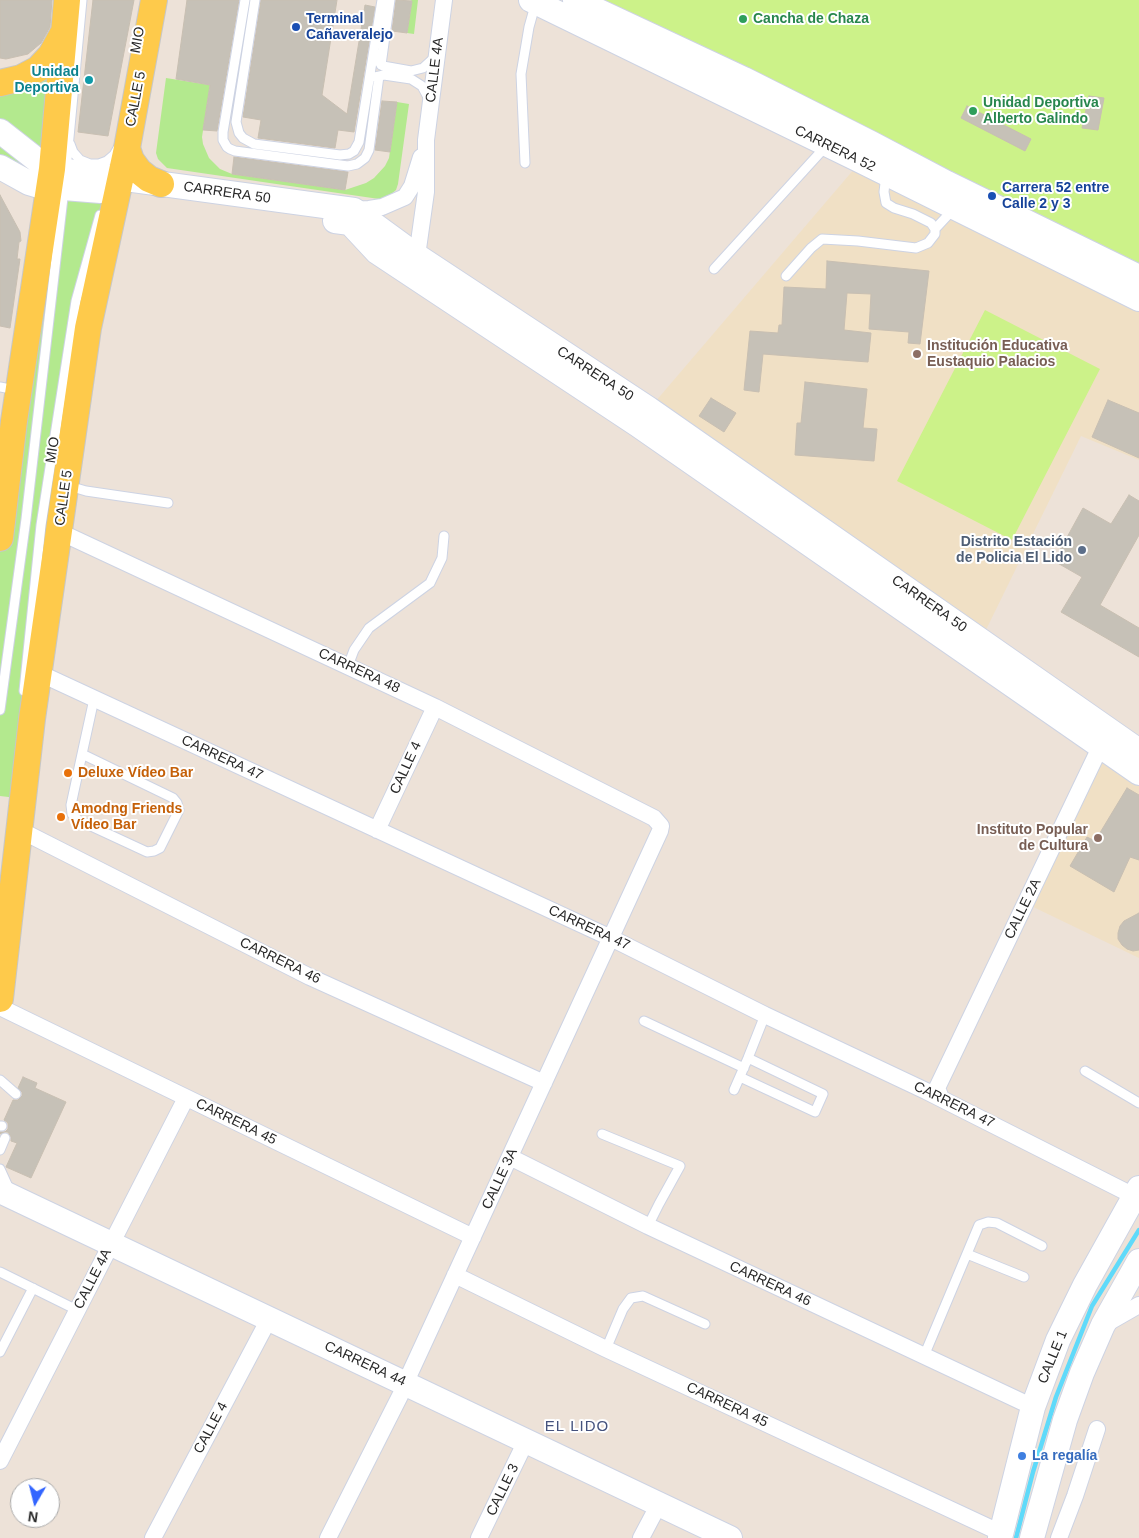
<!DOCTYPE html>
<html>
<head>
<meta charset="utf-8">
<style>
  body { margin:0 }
  #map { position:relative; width:1139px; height:1538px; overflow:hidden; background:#ede2d8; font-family:Arial,sans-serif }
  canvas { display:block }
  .north { position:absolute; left:10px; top:1478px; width:50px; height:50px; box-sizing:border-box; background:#fff; border:1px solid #a9a9a9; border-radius:50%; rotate:188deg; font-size:14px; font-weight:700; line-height:20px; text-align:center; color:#282828 }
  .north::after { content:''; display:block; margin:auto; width:18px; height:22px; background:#3365ff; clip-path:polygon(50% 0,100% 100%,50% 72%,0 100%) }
</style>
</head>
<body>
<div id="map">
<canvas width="1139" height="1538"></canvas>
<div class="north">N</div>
</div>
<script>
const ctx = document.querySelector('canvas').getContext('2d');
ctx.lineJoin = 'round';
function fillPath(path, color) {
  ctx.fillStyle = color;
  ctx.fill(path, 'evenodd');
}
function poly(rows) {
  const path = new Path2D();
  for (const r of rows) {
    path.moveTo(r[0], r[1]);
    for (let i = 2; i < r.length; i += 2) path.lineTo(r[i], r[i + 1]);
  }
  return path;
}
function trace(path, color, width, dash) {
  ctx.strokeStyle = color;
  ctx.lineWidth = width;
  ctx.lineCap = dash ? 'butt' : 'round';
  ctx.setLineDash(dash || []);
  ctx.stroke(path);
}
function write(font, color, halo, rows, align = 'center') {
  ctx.font = font + ' Arial,sans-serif';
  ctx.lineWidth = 4;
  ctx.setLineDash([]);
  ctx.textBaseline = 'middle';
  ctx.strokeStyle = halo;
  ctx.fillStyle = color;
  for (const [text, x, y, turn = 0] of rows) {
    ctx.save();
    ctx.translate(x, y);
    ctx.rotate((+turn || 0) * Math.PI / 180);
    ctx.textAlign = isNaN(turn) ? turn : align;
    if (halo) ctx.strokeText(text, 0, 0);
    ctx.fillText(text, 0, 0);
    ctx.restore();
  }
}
fillPath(poly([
  [861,161,1139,299,1139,460,1081,436,981,640,649,409],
  [1101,747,1139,773,1139,958,1025,903]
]), '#f0e0c5');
fillPath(poly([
  [410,0,418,0,414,34,407,33,412,1],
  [47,60,49,187,0,167,0,83],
  [166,78,210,85,202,137,203,144,209,158,220,169,232,174,345,190,366,183,374,178,385,166,389,158,397,102,409,104,398,184,396,190,387,198,379,199,167,168,158,159,156,153],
  [64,188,106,191,17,798,0,796,0,538,30,310,56,261]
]), '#b3e98e');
fillPath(poly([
  [575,0,1139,0,1139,277],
  [985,310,1100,369,1012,540,897,481]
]), '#ccf289');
trace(poly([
  [1016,1538,1033,1472,1056,1397,1092,1306,1139,1230]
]), '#5fdafa', 4.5);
const building = poly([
  [0,0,52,0,50,27,41,43,28,54,6,59,0,58,0,0],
  [93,0,134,0,108,136,78,132,93,0],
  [187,0,239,0,217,131,203,130,210,85,176,79,187,0],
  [261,0,337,0,322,95,347,114,365,5,375,7,354,132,338,130,335,148,258,138,261,120,243,117,261,0],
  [396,0,412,1,407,33,392,31,396,0],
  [1089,96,1104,98,1098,130,1082,128,1089,96],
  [382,101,397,102,390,152,375,150,382,101],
  [967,106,1031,139,1025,151,961,118,967,106],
  [234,157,348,172,345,190,232,174,234,157],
  [0,195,20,232,21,241,19,242,17,259,20,259,10,328,0,326,0,195],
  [827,261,929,271,920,344,908,343,909,332,869,329,871,294,847,293,844,330,871,333,868,362,763,354,759,392,744,390,750,331,778,333,779,325,782,325,784,287,826,289,827,261],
  [805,382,867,389,863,428,877,429,874,461,795,455,797,423,801,423,805,382],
  [711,398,736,413,724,432,699,416,711,398],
  [1108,400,1139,413,1139,458,1092,437,1108,400],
  [1129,495,1139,501,1139,535,1100,605,1139,628,1139,657,1061,612,1082,577,1054,561,1083,508,1111,524,1129,495],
  [1127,788,1139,795,1139,860,1130,857,1114,892,1070,866,1087,837,1095,841,1127,788],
  [1139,913,1139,950,1133,951,1127,949,1122,945,1118,939,1118,933,1120,926,1124,921,1139,913],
  [23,1077,37,1083,35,1088,66,1102,31,1178,6,1167,17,1143,11,1141,11,1137,8,1132,4,1132,0,1134,0,1132,5,1132,8,1129,8,1123,4,1120,13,1100,18,1100,22,1096,22,1092,18,1088,23,1077]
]);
fillPath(building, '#c6c1b7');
trace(building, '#c8bfb2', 1);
const lane = poly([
  [245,0,223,132,223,140,227,147,230,149,235,151,348,166,357,164,365,158,369,150,379,76],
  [255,0,236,122,239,133,243,138,254,144,340,155,349,154,354,151,359,142,382,0],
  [375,53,377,60,383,66,411,71,423,68,435,57],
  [381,65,390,0],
  [375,77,384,75,411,79,422,86,429,99],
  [70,144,73,152,80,160,90,164,99,164,107,161,114,155,118,148],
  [525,163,521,74,529,27,536,2],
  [66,169,82,0],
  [935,229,948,215,952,208],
  [714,269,827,145],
  [786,276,811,248,822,239,858,241,916,248,928,243,935,234,935,229,931,223,913,214,894,208,886,203,884,192,885,183,888,175],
  [0,387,16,390],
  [69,486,86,491,168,503],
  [348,666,354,650,369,628,430,583,442,558,444,536],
  [24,691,41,525,76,301,100,215],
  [0,710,26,519,64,189],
  [82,754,173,798,177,803,179,810,160,848,154,851,147,852,78,820,72,814,71,805,82,754],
  [82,754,94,699],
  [644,1021,744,1068],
  [1085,1071,1139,1103],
  [740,1077,815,1112,823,1094,748,1058],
  [0,1080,16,1094],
  [734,1090,748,1058,765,1015],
  [0,1126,2,1126],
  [602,1134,680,1166,659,1204,648,1226],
  [0,1150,5,1138],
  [0,1169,10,1191],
  [967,1254,1024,1277],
  [0,1272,77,1310],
  [606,1349,623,1309,631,1298,643,1296,705,1324],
  [0,1352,33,1288],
  [924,1356,979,1225,988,1222,997,1223,1042,1246]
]);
const street = poly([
  [354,210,369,209,382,207,405,197,412,186,421,157],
  [417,256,426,192,426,140,444,0],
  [60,532,435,707,654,818,661,826,660,831,410,1373,406,1384,328,1538],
  [39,673,611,938,765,1015,926,1091,1134,1196],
  [20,830,310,977,544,1083],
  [377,830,435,707],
  [0,1007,473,1237],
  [941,1098,937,1088,1105,737],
  [510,1157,648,1226,1033,1407],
  [455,1275,606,1349,1001,1533],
  [1104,1325,1139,1305],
  [0,1461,186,1098],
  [153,1538,269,1319],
  [479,1538,526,1441],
  [641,1538,659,1504],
  [1059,1538,1075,1496,1097,1429]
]);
const secondary = poly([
  [531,0,861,161,1139,299],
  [575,0,744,79,871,143,947,183,1139,277],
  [0,131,42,164,52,169,354,210,417,256,649,409,1139,751],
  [0,167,29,183,39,186,101,191],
  [335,221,350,223,377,252,638,425,1139,773],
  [0,1191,730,1538],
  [1000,1538,1033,1407,1058,1340,1085,1285,1139,1188],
  [1032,1538,1065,1420,1082,1373,1103,1325,1139,1261]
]);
const primary = poly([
  [0,83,21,78,38,69,51,55,62,35],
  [127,148,131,160,139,171,149,179,161,184],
  [0,538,14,421,52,169,67,0],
  [0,999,32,719,88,328,127,148,154,0]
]);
trace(lane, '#cdd3e3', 11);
trace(street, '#cdd3e3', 18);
trace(secondary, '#cdd3e3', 26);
trace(primary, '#c7c7c7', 28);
trace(lane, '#fff', 9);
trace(street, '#fff', 16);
trace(secondary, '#fff', 24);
trace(primary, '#feca4b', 26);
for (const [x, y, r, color] of [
  [743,19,5,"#2e9e5b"],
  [296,27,5,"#1a4fb4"],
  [89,80,5,"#0f9aa8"],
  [973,111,5,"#2e9e5b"],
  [992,196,5,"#1a4fb4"],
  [917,354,5,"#8d6e63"],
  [1082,550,5,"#5c6f8a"],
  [68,773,5,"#e8710a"],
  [61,817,5,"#e8710a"],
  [1098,838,5,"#8d6e63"],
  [1022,1456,5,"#3f7fe0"]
]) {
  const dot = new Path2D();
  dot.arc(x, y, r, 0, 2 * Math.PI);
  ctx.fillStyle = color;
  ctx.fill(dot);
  trace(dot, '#fff', 2);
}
write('bold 14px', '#164399', '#fff', [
  ["Terminal",306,19],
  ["Cañaveralejo",306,35],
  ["Carrera 52 entre",1002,188],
  ["Calle 2 y 3",1002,204]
], 'left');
write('bold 14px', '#27864d', '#fff', [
  ["Cancha de Chaza",753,19],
  ["Unidad Deportiva",983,103],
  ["Alberto Galindo",983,119]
], 'left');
write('14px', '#282828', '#fff', [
  ["MIO",138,40,-80],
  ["CALLE 4A",435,70,-83],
  ["CALLE 5",136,99,-79],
  ["CARRERA 52",835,149,26],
  ["CARRERA 50",227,193,8],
  ["CARRERA 50",595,374,33],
  ["MIO",53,450,-81],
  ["CALLE 5",64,498,-82],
  ["CARRERA 50",929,604,35],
  ["CARRERA 48",359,671,25],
  ["CARRERA 47",222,758,25],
  ["CALLE 4",406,768,-65],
  ["CALLE 2A",1023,909,-64],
  ["CARRERA 47",589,928,25],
  ["CARRERA 46",280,961,26],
  ["CARRERA 47",954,1105,26],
  ["CARRERA 45",236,1122,26],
  ["CALLE 3A",500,1179,-65],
  ["CALLE 4A",93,1279,-63],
  ["CARRERA 46",770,1284,25],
  ["CALLE 1",1053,1357,-68],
  ["CARRERA 44",365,1364,25],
  ["CARRERA 45",727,1405,25],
  ["CALLE 4",211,1428,-62],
  ["CALLE 3",503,1490,-64]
]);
write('bold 14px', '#0d838f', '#fff', [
  ["Unidad",79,72],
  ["Deportiva",79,88]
], 'right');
write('bold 14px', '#785e54', '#fff', [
  ["Institución Educativa",927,346],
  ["Eustaquio Palacios",927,362],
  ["Instituto Popular",1088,830,"right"],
  ["de Cultura",1088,846,"right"]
], 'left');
write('bold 14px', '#4e5e75', '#fff', [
  ["Distrito Estación",1072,542],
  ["de Policia El Lido",1072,558]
], 'right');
write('bold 14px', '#c56008', '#fff', [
  ["Deluxe Vídeo Bar",78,773],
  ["Amodng Friends",71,809],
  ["Vídeo Bar",71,825]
], 'left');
write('bold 14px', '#366cbe', '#fff', [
  ["La regalía",1032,1456]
], 'left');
ctx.letterSpacing = '1px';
write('15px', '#45527d', '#fff', [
  ["EL LIDO",577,1427]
]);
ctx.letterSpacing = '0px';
</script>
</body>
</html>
